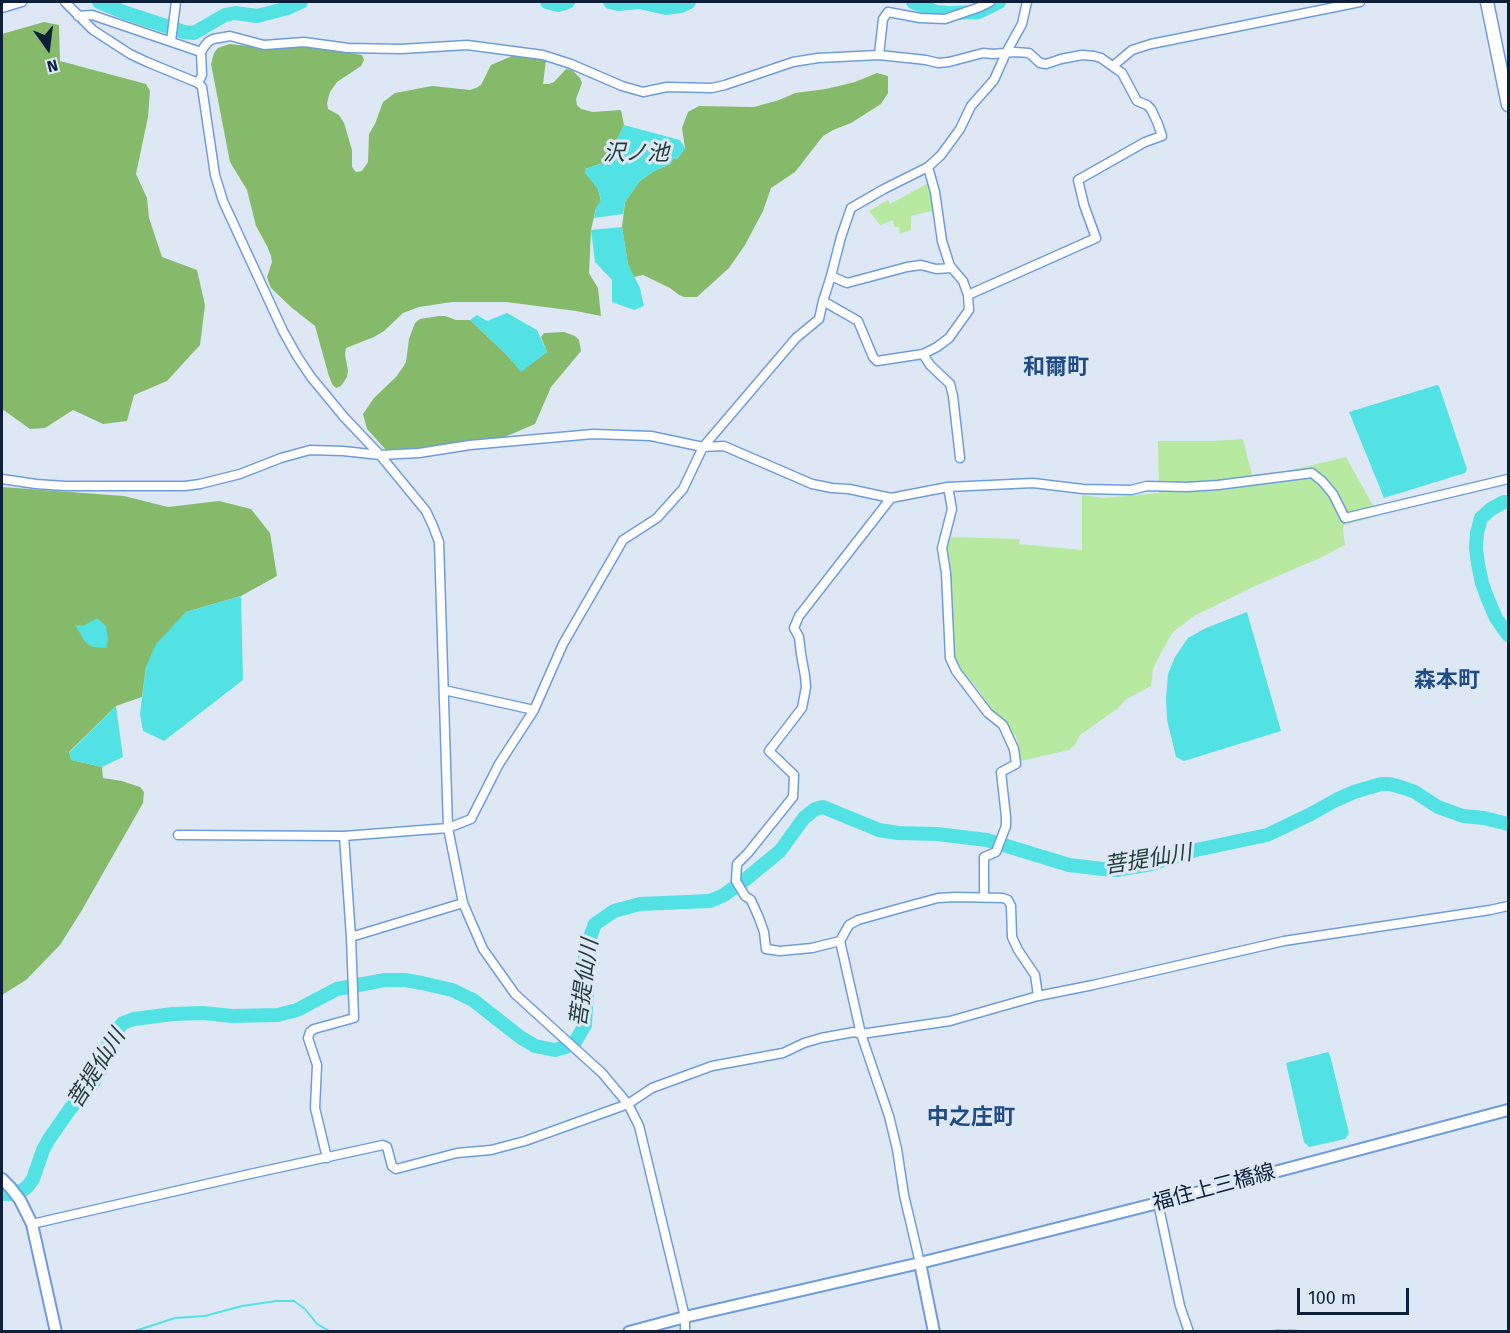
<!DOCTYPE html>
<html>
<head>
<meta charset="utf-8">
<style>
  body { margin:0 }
  #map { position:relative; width:1510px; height:1333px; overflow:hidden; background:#dee8f5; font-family:"Fira Sans",sans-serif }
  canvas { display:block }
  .frame { position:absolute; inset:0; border:3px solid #0e2039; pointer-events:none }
  .north { position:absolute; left:18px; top:18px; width:60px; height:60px; -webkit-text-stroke:4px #dee8f5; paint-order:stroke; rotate:166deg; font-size:16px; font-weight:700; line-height:24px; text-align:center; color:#0e2039 }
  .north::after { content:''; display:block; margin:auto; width:21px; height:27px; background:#0e2039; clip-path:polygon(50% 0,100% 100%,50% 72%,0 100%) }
  .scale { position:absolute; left:1297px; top:1288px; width:112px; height:27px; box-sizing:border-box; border:3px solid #0e2039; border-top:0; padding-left:8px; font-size:18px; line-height:21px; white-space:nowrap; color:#0e2039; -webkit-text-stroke:4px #dee8f5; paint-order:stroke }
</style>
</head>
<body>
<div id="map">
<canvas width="1510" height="1333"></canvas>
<div class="frame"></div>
<div class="north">N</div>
<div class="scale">100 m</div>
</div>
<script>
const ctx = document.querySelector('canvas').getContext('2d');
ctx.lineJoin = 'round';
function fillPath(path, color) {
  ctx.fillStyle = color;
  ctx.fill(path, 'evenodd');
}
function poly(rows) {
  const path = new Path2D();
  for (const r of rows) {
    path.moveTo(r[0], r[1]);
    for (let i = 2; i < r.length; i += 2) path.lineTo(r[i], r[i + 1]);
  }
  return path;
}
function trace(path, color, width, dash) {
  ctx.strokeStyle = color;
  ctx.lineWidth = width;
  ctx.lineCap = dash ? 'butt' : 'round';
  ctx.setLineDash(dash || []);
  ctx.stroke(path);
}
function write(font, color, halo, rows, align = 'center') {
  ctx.font = font + ' "Fira Sans","Noto Sans JP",sans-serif';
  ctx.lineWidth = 6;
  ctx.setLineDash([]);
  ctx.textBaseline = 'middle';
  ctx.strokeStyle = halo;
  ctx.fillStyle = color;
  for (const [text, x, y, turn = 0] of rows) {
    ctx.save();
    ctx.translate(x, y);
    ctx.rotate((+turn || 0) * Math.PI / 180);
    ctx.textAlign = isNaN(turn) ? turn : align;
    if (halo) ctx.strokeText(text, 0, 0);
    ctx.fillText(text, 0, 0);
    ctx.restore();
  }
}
fillPath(poly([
  [932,181,936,210,911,216,911,230,900,234,899,227,894,227,893,220,880,225,869,211,888,200,890,204],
  [1243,439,1252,475,1283,472,1346,457,1379,516,1344,525,1343,530,1345,545,1322,557,1255,586,1194,616,1173,632,1162,651,1153,669,1151,686,1125,700,1117,709,1080,735,1075,745,1069,750,1021,761,1016,736,1003,725,973,683,965,676,956,663,953,645,952,588,947,549,950,537,1020,539,1019,544,1082,550,1082,495,1103,498,1159,493,1158,441,1211,441]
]), '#b7eaa0');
fillPath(poly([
  [44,22,59,25,60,61,146,84,150,91,148,117,136,174,147,198,149,218,162,257,197,270,205,305,200,345,167,381,134,395,127,421,103,424,73,410,45,428,30,429,2,409,2,34],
  [229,44,277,49,305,46,362,55,364,60,361,66,337,82,330,92,327,103,328,109,339,115,344,123,352,150,352,167,356,172,362,171,368,162,369,134,375,124,383,102,395,93,432,86,470,90,476,88,481,85,491,65,512,56,546,60,543,84,549,84,554,82,566,69,572,70,580,78,582,83,576,99,577,105,581,109,593,112,621,110,624,125,606,162,585,169,585,172,598,189,601,201,596,208,591,230,589,273,598,288,601,316,576,311,506,302,452,302,419,307,403,313,384,331,374,337,346,348,345,354,348,371,347,377,341,386,336,388,332,384,328,373,315,326,292,308,271,288,269,283,267,277,272,262,271,256,267,246,256,226,247,190,230,162,211,64,214,53,218,48],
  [877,73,888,76,888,93,881,104,851,123,833,130,823,136,795,172,771,188,763,211,745,245,729,268,697,297,684,297,679,295,670,288,643,275,634,277,628,265,622,227,625,202,640,181,654,171,670,164,673,159,678,158,685,148,682,128,688,112,699,106,754,107,779,100,795,93,826,89,855,82],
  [439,316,445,316,456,320,470,320,506,354,521,371,547,352,541,337,544,333,564,332,575,336,579,340,581,351,551,387,535,424,500,439,417,450,387,451,367,429,363,414,374,398,396,377,403,367,406,362,409,339,415,323,420,319],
  [2,487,124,496,168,507,219,501,251,509,270,533,277,576,241,596,186,612,146,667,142,697,116,706,69,752,72,760,102,767,103,778,122,781,140,787,144,792,143,803,82,910,60,945,26,980,2,995]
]), '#85ba6b');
fillPath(poly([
  [624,125,680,140,685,148,678,158,673,159,670,164,654,171,640,181,625,202,623,214,594,218,596,208,601,200,598,189,585,173,585,169,606,162],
  [622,227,628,264,640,288,644,306,634,310,612,302,612,280,595,262,591,230],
  [507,313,537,330,547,352,521,372,506,354,470,320,477,315,487,321],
  [1437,385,1439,386,1467,469,1465,473,1384,498,1349,412],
  [241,596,243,680,164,741,143,731,140,714,146,667,156,644,186,612],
  [1247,612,1281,731,1184,761,1176,757,1167,720,1166,698,1168,674,1175,657,1188,638,1206,628],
  [97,618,106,626,108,640,106,648,93,647,86,643,75,625,83,626],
  [116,706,123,757,102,767,71,760,69,753],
  [1328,1052,1330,1055,1349,1133,1345,1139,1309,1147,1304,1142,1286,1063]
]), '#52e2e4');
trace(poly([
  [1289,1330,1314,1332],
  [132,1332,175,1318,205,1316,242,1306,277,1301,294,1301,305,1309,317,1324,331,1332],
  [1272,1332,1277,1330,1290,1331]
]), '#52e2e4', 2);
trace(poly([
  [99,2,126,13,184,32,194,33,225,15,235,13,257,16,288,8,301,2],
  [547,2,558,5,568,2],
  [610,2,618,4,639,2,666,8,681,6,689,2],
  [913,2,936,12,948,13,979,12,999,2],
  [1508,502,1504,502,1491,509,1481,518,1477,533,1476,548,1478,564,1482,583,1487,597,1496,618,1508,635],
  [2,1194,13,1194,23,1190,28,1186,33,1179,43,1150,49,1139,70,1109,93,1083,102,1067,110,1038,123,1023,134,1019,173,1014,203,1013,232,1016,278,1015,297,1010,337,989,385,980,405,980,422,983,452,990,473,1000,520,1037,535,1046,555,1050,566,1047,575,1042,585,1025,587,988,585,951,595,924,614,911,640,904,710,901,724,895,746,879,780,851,804,818,815,809,823,807,879,830,898,833,937,834,987,840,1069,865,1103,869,1117,870,1151,864,1196,850,1267,835,1309,815,1336,800,1354,792,1381,784,1390,784,1404,788,1415,792,1438,807,1463,816,1484,818,1508,824]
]), '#52e2e4', 14);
const minor = poly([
  [65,2,93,30,130,54,147,62,198,83,202,87,215,175,223,201,283,331,297,356,311,377,344,417,380,455,426,511,433,526,439,542,448,828,463,903,483,949,515,994,602,1073,628,1104,639,1126,685,1317,685,1332],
  [2,8,22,2],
  [78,16,92,15,201,52],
  [171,41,176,2],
  [879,55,926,60,938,63,949,62,983,53,993,54,1015,52,1029,53,1040,63,1046,64,1061,59,1082,55,1094,56,1101,58,1122,73,1137,101,1147,105,1151,109,1158,124,1162,136,1145,142,1078,180,1084,205,1096,238,968,295],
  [1113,66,1132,50,1151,44,1360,2],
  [198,83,202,75,201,52,204,47,208,42,213,39,230,36,264,45,304,42,348,48,401,49,467,45,543,55,571,64,622,86,643,92,667,87,712,88,725,85,793,62,818,58,879,55,883,19,888,12,920,18,945,19,980,7,990,2],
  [831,276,847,283,907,267,921,265,936,269,952,268],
  [823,301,858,321,873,357,877,361,923,354,937,347,949,338,969,310,968,295,963,281,950,266,942,241,935,192,928,167],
  [923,354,930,365,950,384,953,396,960,458],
  [2,479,36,484,65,486,185,486,200,484,240,474,281,458,310,450,343,451,380,455,419,453,470,445,593,434,651,436,703,447,724,446,812,484,832,488,849,489,891,498,948,487,1033,483,1083,489,1131,490,1147,486,1187,487,1218,485,1312,473,1322,481,1333,494,1345,518,1508,479],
  [948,487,952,509,942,548,946,573,950,658,956,671,988,713,1003,725,1014,749,1016,764,1001,772,1006,817,1006,826,996,852,984,857,984,897],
  [444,690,534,710],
  [178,835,344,836,448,828,471,819,499,764,534,710,563,644,623,540,657,518,683,489,703,447,796,338,819,319,823,301,831,276,841,237,851,208,884,189,928,167,941,155,960,129,971,106,994,80,1006,53,1022,24,1027,2],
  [351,937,463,903],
  [840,941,812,948,780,951,766,949,764,932,759,918,751,900,745,896,736,881,737,864,748,853,793,797,794,775,769,751,802,708,806,687,805,676,801,654,799,637,794,628,799,616,891,498],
  [327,1158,315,1108,317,1065,308,1038,310,1032,314,1029,354,1018,351,937,344,836],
  [1158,1203,1180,1306,1189,1332],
  [32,1224,250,1174,383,1145,387,1147,392,1166,396,1169,457,1153,491,1150,525,1141,628,1104,652,1088,712,1066,783,1053,804,1043,821,1038,854,1032,861,1034,950,1021,1038,996,1093,985,1284,941,1490,910,1508,906],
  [920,1263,904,1195,897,1149,889,1116,861,1034,840,941,849,925,858,920,901,908,938,898,955,897,1003,898,1008,900,1011,906,1012,937,1018,950,1035,975,1038,996]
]);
const major = poly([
  [2,1179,10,1187,20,1200,32,1224,56,1332],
  [920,1263,934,1332],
  [629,1332,685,1317,920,1263,1158,1203,1508,1110]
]);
const highway = poly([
  [1487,2,1508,105]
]);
trace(minor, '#6e9ddc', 11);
trace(major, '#6e9ddc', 14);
trace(highway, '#6e9ddc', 15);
trace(minor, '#fff', 8);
trace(major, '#fff', 10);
trace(highway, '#fff', 12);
write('21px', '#0e2039', '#dee8f5', [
  ["福住上三橋線",1214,1188,-15]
]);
write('italic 22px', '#243c3c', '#dee8f5', [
  ["沢ノ池",636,154],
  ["菩提仙川",1148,860,-9],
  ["菩提仙川",585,983,-82],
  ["菩提仙川",97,1069,-58]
]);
write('bold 22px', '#204c85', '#dee8f5', [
  ["和爾町",1056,368],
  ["森本町",1447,681],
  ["中之庄町",971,1118]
]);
</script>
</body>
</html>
